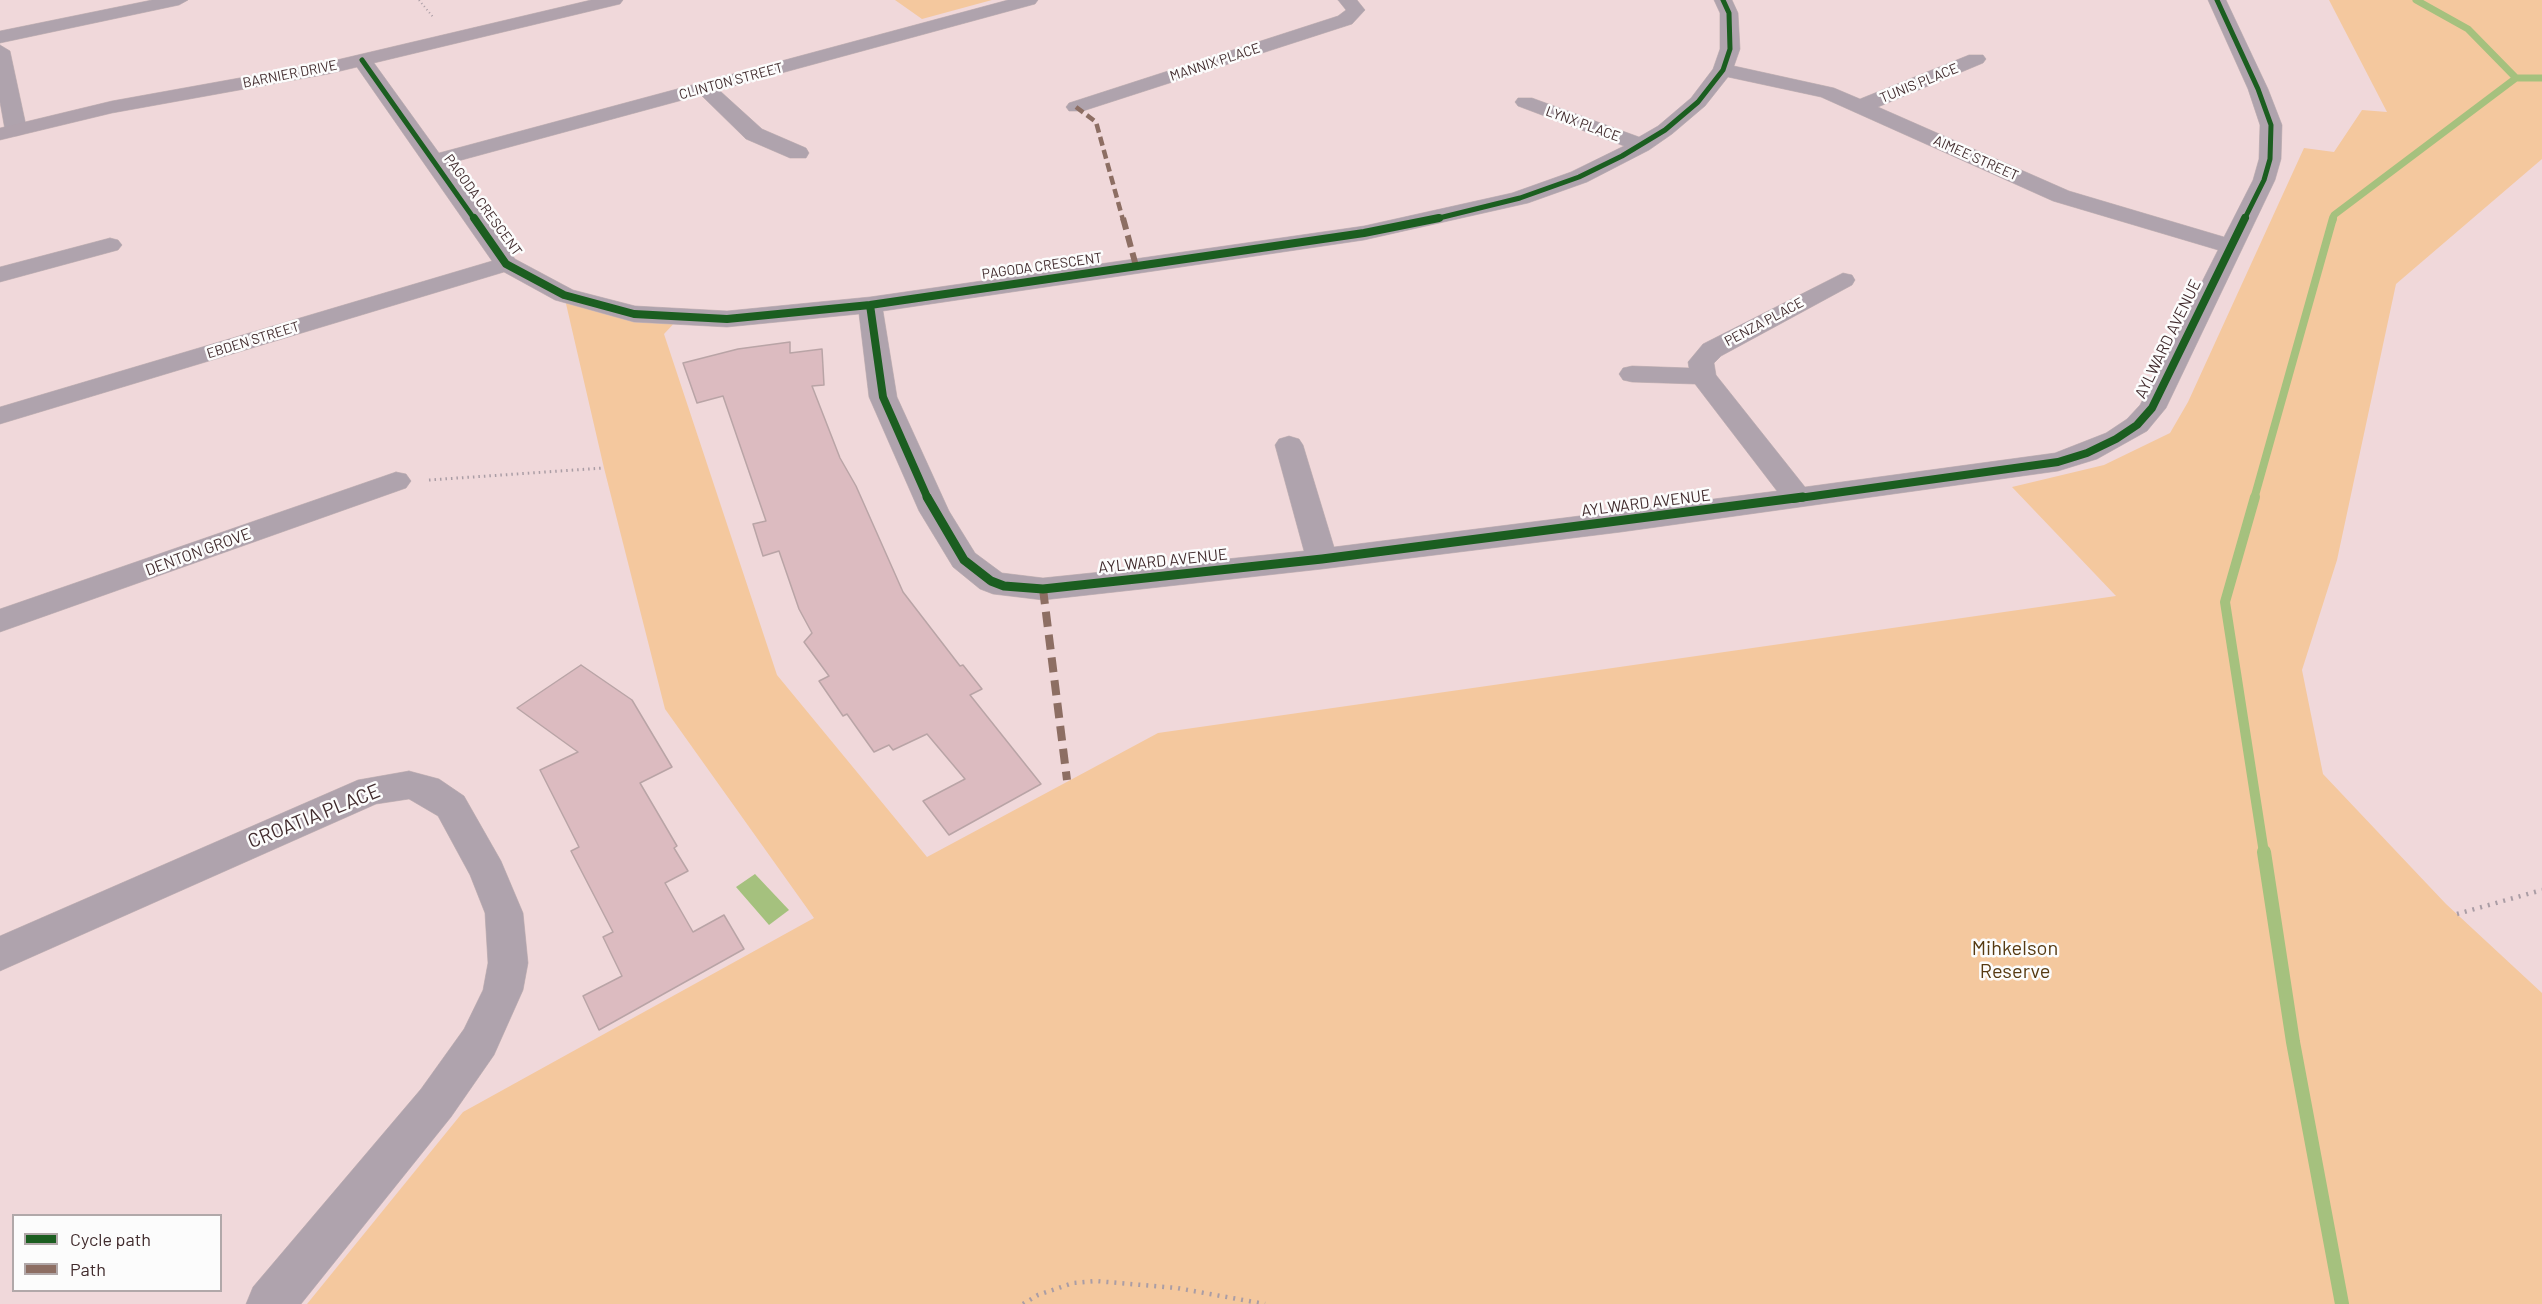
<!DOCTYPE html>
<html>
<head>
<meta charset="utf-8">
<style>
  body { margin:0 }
  #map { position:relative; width:2542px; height:1304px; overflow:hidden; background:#f0d8da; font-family:Barlow,sans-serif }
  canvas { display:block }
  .legend { position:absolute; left:12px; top:1214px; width:210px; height:78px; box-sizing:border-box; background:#fcfcfc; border:2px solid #b1a8a9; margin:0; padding:8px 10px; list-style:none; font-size:18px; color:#412b2d }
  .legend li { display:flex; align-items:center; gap:12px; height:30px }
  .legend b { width:30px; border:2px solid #b1a8a9 }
</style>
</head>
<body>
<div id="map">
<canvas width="2542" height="1304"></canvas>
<ul class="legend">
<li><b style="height:8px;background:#1b5e20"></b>Cycle path</li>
<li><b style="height:8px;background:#8d6e63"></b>Path</li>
</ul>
</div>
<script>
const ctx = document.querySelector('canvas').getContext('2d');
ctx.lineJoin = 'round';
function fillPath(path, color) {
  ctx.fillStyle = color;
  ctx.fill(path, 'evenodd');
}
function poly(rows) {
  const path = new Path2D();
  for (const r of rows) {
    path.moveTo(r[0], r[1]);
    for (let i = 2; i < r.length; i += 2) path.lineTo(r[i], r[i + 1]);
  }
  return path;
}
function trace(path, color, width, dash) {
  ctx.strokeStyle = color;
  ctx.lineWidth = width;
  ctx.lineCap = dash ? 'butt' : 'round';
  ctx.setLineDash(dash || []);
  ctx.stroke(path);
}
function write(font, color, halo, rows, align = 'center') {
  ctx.font = font + ' Barlow,sans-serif';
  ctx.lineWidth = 5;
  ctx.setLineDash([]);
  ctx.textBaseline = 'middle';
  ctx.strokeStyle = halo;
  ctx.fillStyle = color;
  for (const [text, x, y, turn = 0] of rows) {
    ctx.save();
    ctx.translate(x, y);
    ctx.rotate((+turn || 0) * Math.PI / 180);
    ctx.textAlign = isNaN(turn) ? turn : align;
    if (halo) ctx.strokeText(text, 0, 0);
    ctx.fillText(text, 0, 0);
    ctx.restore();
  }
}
fillPath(poly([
  [895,0,992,0,922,19],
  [2329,0,2542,0,2542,159,2396,284,2337,560,2302,670,2323,774,2446,904,2542,993,2542,1304,307,1304,463,1112,814,918,665,709,604,468,564,295,679,318,664,334,777,675,927,857,1158,733,2116,596,2012,487,2104,465,2170,433,2188,402,2304,148,2334,152,2362,110,2387,112]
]), '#f4c89e');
fillPath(poly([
  [755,874,789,910,769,925,736,887]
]), '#a5c17e');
trace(poly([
  [2516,78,2542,78],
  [2333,220,2334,215,2516,78,2468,29,2416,0]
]), '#a5c17e', 7);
trace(poly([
  [2254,499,2333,218]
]), '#a5c17e', 8);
trace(poly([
  [2255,497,2225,602,2264,853]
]), '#a5c17e', 10);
trace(poly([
  [2264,852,2293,1042,2342,1304]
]), '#a5c17e', 14);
const building = poly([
  [790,342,790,353,822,349,824,385,812,386,840,458,856,486,903,592,960,666,963,665,982,689,970,695,1041,784,949,835,923,801,965,779,927,734,893,750,889,745,874,752,847,714,843,716,819,681,829,676,804,642,812,633,799,609,779,551,763,556,753,524,766,521,723,396,697,403,683,363,738,349,790,342],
  [581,665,632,700,672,767,640,783,677,846,674,848,688,871,665,883,693,932,724,915,744,949,599,1030,583,996,622,976,603,937,613,932,571,851,579,847,540,770,578,752,517,708,581,665]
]);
fillPath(building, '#dcbbc0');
trace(building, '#b9a4a6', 1.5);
const street = poly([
  [152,0,188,0,179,5,0,43,0,31,152,0],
  [1008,0,1038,0,1035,4,719,90,762,129,806,148,809,153,806,158,790,158,746,139,701,95,447,164,515,259,573,290,635,306,727,311,870,297,1364,226,1512,193,1571,172,1624,146,1518,106,1515,102,1518,98,1532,98,1639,137,1658,126,1691,98,1713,69,1720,49,1720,13,1714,0,1732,0,1738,13,1740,49,1734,66,1834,88,1860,99,1969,55,1983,55,1986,59,1983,63,1878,107,2069,191,2224,237,2253,180,2259,159,2260,125,2248,89,2208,0,2226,0,2268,89,2282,125,2281,159,2275,180,2166,408,2147,431,2097,459,2058,471,1621,532,1322,569,1043,600,993,594,980,589,953,567,919,511,869,397,859,314,727,327,634,322,555,300,504,272,0,424,0,407,492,261,352,60,355,56,369,56,439,153,1008,0],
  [1728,77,1821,97,2053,201,2218,250,2140,405,2127,419,2106,433,2055,453,1805,487,1716,375,1714,363,1721,356,1852,285,1855,280,1852,275,1843,273,1703,344,1688,362,1689,368,1632,366,1623,368,1619,374,1623,380,1632,382,1695,384,1777,491,1334,547,1303,445,1299,439,1289,436,1279,439,1275,445,1304,551,1043,578,1002,573,975,553,949,511,897,397,883,311,1364,240,1528,203,1587,182,1649,150,1672,134,1705,106,1728,77],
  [1338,0,1357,0,1365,10,1352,24,1083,111,1069,111,1066,107,1069,103,1338,16,1346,10,1338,0],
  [0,45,10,51,27,130,23,134,16,136,9,134,5,130,0,102,0,45],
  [110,238,118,240,122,245,118,250,0,282,0,267,110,238],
  [396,472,406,474,411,481,406,488,0,632,0,609,396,472],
  [409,771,439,779,464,796,501,861,523,913,528,963,523,990,494,1055,451,1117,301,1304,246,1304,253,1287,421,1089,464,1029,483,990,488,963,485,913,470,875,438,816,409,799,376,804,0,971,0,936,358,780,409,771]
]);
const secondary = poly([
  [591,0,623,0,620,4,328,74,112,113,0,140,0,128,112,101,328,62,591,0]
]);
trace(street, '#cbb8b9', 1);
trace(secondary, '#cbb8b9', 1);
trace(poly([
  [419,0,433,17]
]), '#aa9da5', 2, [1, 3]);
trace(poly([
  [429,480,604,468]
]), '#aa9da5', 3, [1.5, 4]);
trace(poly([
  [2457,914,2542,890],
  [1023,1304,1038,1295,1073,1283,1096,1281,1177,1288,1265,1304]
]), '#aa9da5', 4.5, [2, 6]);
fillPath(street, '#afa3ad');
fillPath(secondary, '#b0a2ac');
trace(poly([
  [1076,107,1096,122,1123,220]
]), '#8d6e63', 4.5, [9, 4.5]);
trace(poly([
  [1123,218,1136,266]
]), '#8d6e63', 6, [12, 6]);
trace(poly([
  [1043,589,1067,780]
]), '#8d6e63', 8, [15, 8]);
trace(poly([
  [2217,0,2258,89,2271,125,2270,159,2264,180,2244,220],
  [362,60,475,220],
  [1431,220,1520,198,1579,177,1622,156,1665,130,1698,102,1723,70,1730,49,1729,13,1723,0]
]), '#1b5e20', 5);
trace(poly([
  [474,218,506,264,564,295,634,314,727,319,870,305,1364,233,1439,218],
  [870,305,883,397,928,499],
  [1792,499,2058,462,2087,453,2116,439,2137,425,2152,408,2245,218]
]), '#1b5e20', 8);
trace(poly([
  [927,497,964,560,991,581,1004,586,1043,589,1322,559,1803,497]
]), '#1b5e20', 9);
write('14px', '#412b2d', '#fcfcfc', [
  ["MANNIX PLACE",1215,62,-18],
  ["BARNIER DRIVE",290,74,-11],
  ["CLINTON STREET",731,81,-15],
  ["TUNIS PLACE",1919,83,-22],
  ["LYNX PLACE",1583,124,20],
  ["AIMEE STREET",1976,158,24],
  ["PAGODA CRESCENT",483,205,54],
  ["PAGODA CRESCENT",1042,266,-8],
  ["PENZA PLACE",1764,322,-28],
  ["EBDEN STREET",253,340,-17]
]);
write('16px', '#412b2d', '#fcfcfc', [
  ["AYLWARD AVENUE",2168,339,-64],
  ["AYLWARD AVENUE",1646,503,-7],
  ["DENTON GROVE",198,552,-20],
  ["AYLWARD AVENUE",1163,561,-6]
]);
write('20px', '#412b2d', '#fcfcfc', [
  ["CROATIA PLACE",314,816,-22]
]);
write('20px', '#563a12', '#fcfcfc', [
  ["Mihkelson",2015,948],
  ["Reserve",2015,971]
]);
</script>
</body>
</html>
